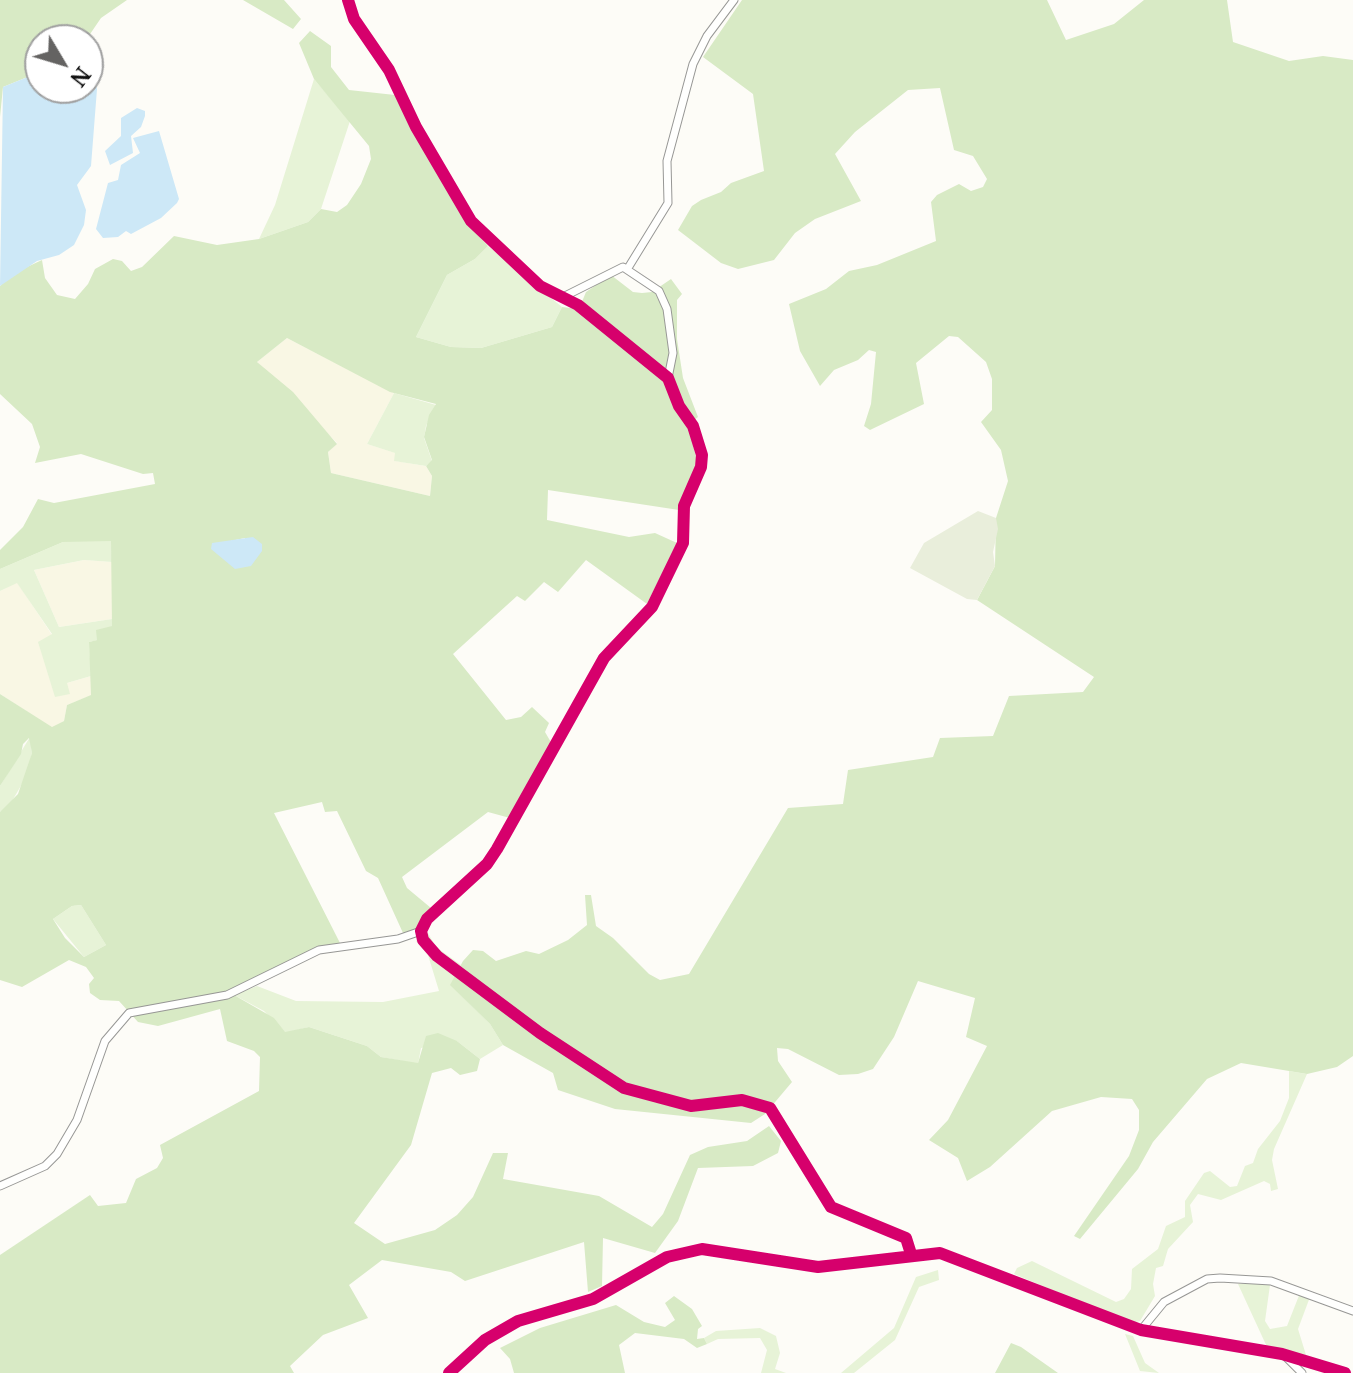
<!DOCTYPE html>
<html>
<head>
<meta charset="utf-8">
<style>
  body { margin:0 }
  #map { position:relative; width:1353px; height:1373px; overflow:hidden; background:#fdfcf7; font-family:"Noto Serif",serif }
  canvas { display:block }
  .north { position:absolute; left:24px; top:24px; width:80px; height:80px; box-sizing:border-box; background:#fff; border:2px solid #a0a0a0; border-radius:50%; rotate:128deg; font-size:22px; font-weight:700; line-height:32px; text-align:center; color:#111 }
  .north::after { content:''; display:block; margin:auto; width:28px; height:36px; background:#646362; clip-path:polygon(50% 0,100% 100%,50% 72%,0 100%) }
</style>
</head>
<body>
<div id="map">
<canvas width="1353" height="1373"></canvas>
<div class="north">N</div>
</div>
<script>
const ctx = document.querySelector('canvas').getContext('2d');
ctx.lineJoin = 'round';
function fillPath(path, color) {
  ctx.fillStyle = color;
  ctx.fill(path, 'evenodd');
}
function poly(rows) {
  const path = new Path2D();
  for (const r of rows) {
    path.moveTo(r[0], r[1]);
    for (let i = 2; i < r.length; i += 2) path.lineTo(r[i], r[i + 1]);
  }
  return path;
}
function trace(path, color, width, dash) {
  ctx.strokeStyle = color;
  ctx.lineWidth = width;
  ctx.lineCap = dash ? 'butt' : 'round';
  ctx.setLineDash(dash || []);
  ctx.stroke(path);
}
fillPath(poly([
  [287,338,394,393,367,444,396,453,395,461,426,466,432,476,430,496,331,473,328,452,337,443,257,362],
  [84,560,112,562,112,619,59,627,34,570],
  [17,582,52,635,67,683,91,676,92,695,67,705,64,721,52,728,0,694,0,591]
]), '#f9f7e4');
fillPath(poly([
  [314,79,350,121,321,209,308,222,259,239,275,205],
  [488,246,562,307,552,327,481,348,451,347,416,337,447,275,475,259],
  [394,393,436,405,426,426,424,438,432,461,426,466,394,461,395,453,367,444],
  [85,539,111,541,112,562,84,560,34,570,59,627,112,619,112,626,98,640,89,642,91,676,67,683,70,694,55,697,38,642,52,634,17,583,0,591,0,569,63,542],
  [30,737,32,753,26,777,8,808,0,812,0,786],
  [81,905,106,945,84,957,53,919,72,906],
  [428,933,436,947,461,965,451,985,490,1024,503,1045,480,1059,457,1041,421,1048,418,1064,381,1057,367,1046,309,1027,285,1033,264,1011,234,995,257,986,296,1001,383,1002,439,991,428,955,416,941],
  [1289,1071,1307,1074,1274,1149,1272,1160,1278,1189,1271,1191,1270,1184,1264,1181,1221,1200,1198,1194,1190,1205,1193,1222,1168,1249,1163,1266,1156,1268,1153,1284,1155,1296,1140,1321,1131,1323,1014,1274,1017,1268,1032,1261,1116,1302,1124,1299,1131,1289,1132,1269,1158,1249,1166,1226,1185,1217,1185,1201,1204,1173,1210,1171,1230,1187,1237,1186,1245,1166,1253,1163,1258,1149,1280,1121,1289,1098],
  [938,1270,939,1280,919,1287,895,1340,854,1373,841,1373,894,1328,916,1277],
  [1261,1283,1270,1285,1265,1321,1270,1329,1287,1326,1300,1293,1310,1297,1298,1329,1306,1355,1267,1347,1238,1284],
  [760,1328,776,1336,780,1353,775,1369,786,1373,761,1373,767,1350,760,1338,718,1339,707,1344,704,1338,716,1331],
  [1125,1334,1133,1336,1145,1363,1159,1373,1140,1371]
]), '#e7f3d7');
fillPath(poly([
  [0,0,127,0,101,18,86,40,40,40,40,72,3,87,0,117],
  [243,0,284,0,301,19,293,29],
  [742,0,1047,0,1066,40,1114,24,1144,0,1227,0,1233,42,1289,61,1323,56,1353,60,1353,1056,1337,1067,1307,1074,1241,1063,1207,1079,1153,1142,1138,1169,1080,1239,1074,1236,1129,1156,1139,1130,1139,1110,1132,1099,1101,1097,1052,1111,990,1167,967,1181,958,1158,929,1140,948,1120,987,1046,966,1037,975,998,918,981,894,1037,873,1069,858,1074,839,1075,788,1049,777,1048,778,1061,792,1082,765,1114,751,1123,615,1109,558,1090,553,1073,503,1045,490,1024,450,985,463,961,473,950,483,951,496,961,526,951,539,954,568,940,587,925,585,895,591,895,596,926,613,938,649,974,660,980,689,974,788,808,843,804,848,770,933,757,940,738,993,736,1009,696,1083,692,1094,677,977,600,995,566,996,518,1008,481,1001,450,981,422,992,410,992,379,986,362,958,337,949,336,916,363,924,404,870,430,864,426,871,404,876,352,869,350,858,360,834,370,820,386,800,351,789,304,826,289,849,271,877,265,936,241,931,202,937,195,959,184,971,191,983,187,987,179,973,156,954,150,940,88,908,90,855,132,835,154,861,201,815,219,795,233,774,260,738,269,721,263,678,230,692,206,701,200,721,192,731,183,764,171,753,94,703,57],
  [310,31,331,46,331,67,349,90,395,95,465,221,488,246,475,259,447,275,416,337,451,347,481,348,552,327,562,307,579,309,586,292,611,275,633,292,642,293,652,292,671,279,682,294,677,300,677,339,683,378,698,417,688,425,697,461,679,510,548,490,547,520,629,537,655,533,677,543,647,604,586,560,558,592,544,582,525,601,517,596,453,654,506,720,521,717,532,707,549,723,545,732,552,744,510,818,488,812,402,877,407,888,431,908,415,929,403,933,378,878,366,871,337,811,325,812,322,802,274,813,340,943,319,948,234,995,274,1018,285,1032,309,1027,367,1046,381,1057,418,1063,426,1036,438,1033,457,1041,480,1059,477,1071,460,1075,451,1068,432,1073,411,1145,354,1223,385,1244,435,1230,457,1215,473,1197,493,1153,508,1153,503,1179,599,1196,652,1227,663,1214,690,1155,708,1147,747,1141,769,1126,781,1141,778,1153,753,1166,698,1168,678,1221,655,1253,603,1238,602,1286,588,1292,584,1242,465,1281,451,1272,382,1260,349,1285,368,1318,323,1335,290,1366,294,1373,0,1373,0,1255,90,1195,98,1206,126,1203,136,1179,157,1168,163,1158,160,1145,259,1091,260,1057,254,1051,227,1041,220,1009,158,1026,138,1022,119,1001,100,1000,90,993,89,984,94,978,86,967,69,960,22,987,0,980,0,812,18,794,32,753,29,738,23,744,21,754,0,786,0,694,52,727,64,721,67,705,91,695,89,642,97,640,96,630,112,626,111,541,63,542,0,569,0,550,23,527,38,499,54,503,155,484,153,473,143,474,81,454,35,463,40,447,32,424,0,394,0,286,12,274,42,260,45,278,57,295,75,299,88,284,95,269,113,259,122,261,131,271,142,267,174,236,217,245,259,239,308,222,321,209,337,212,347,205,361,184,371,159,369,146,314,79,299,43],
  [287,338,390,392,436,404,429,415,424,437,432,460,426,466,432,476,430,496,331,473,328,452,337,444,293,392,257,362],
  [245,538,251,566,221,543],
  [81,905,106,945,84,957,65,938,53,919,72,906],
  [674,1296,692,1309,702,1326,698,1329,697,1339,704,1338,707,1344,697,1348,684,1339,635,1333,619,1345,625,1373,514,1373,510,1359,500,1348,540,1328,616,1305,644,1322,665,1327,675,1320,665,1303],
  [1011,1343,1021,1347,1058,1373,995,1373]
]), '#d8eac5');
fillPath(poly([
  [978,511,996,518,998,529,993,552,995,566,977,600,967,599,910,568,924,543]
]), '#e9eedb');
fillPath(poly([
  [88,70,94,75,97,89,91,166,77,185,86,210,84,225,74,245,59,255,37,261,0,286,3,87,40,72,40,88,88,88],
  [137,108,145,111,145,116,141,127,131,136,133,153,110,165,105,151,121,136,121,118],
  [159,131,179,199,177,203,161,218,131,234,126,231,118,237,103,238,96,229,108,183,118,180,121,165,140,153,133,138],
  [253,537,262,544,262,551,251,566,235,569,211,549,212,543]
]), '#cde8f7');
const street = poly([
  [348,0,354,19,389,70,416,127,471,221,540,286,578,305,668,378,679,406,693,426,702,455,701,467,684,506,683,543,652,607,604,658,497,849,487,864,427,919,421,931,423,940,437,956,540,1033,624,1088,691,1106,742,1100,770,1108,831,1207,906,1238,911,1254],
  [628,268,668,203,667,161,693,64,707,36,734,0],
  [563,297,623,267,659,291,667,309,673,353,668,378],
  [0,1186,45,1166,57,1154,77,1120,105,1041,129,1013,227,995,319,950,398,939,421,931],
  [1141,1330,1164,1302,1207,1279,1220,1278,1271,1281,1353,1311],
  [1284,1355,1302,1373],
  [449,1373,485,1340,518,1321,593,1299,667,1257,702,1249,818,1267,940,1253,1141,1330,1282,1354,1345,1373]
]);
trace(street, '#979795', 9);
trace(street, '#fffffe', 7);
trace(poly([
  [348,0,354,19,389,70,416,127,471,221,540,286,578,305,668,378,679,406,693,426,702,455,701,467,684,506,683,543,652,607,604,658,497,849,487,864,427,919,421,931,423,940,437,956,540,1033,624,1088,691,1106,742,1100,770,1108,831,1207,906,1238,911,1254],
  [449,1373,485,1340,518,1321,593,1299,667,1257,702,1249,818,1267,940,1253,1141,1330,1282,1354,1345,1373]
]), '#d6006c', 12);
</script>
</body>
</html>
